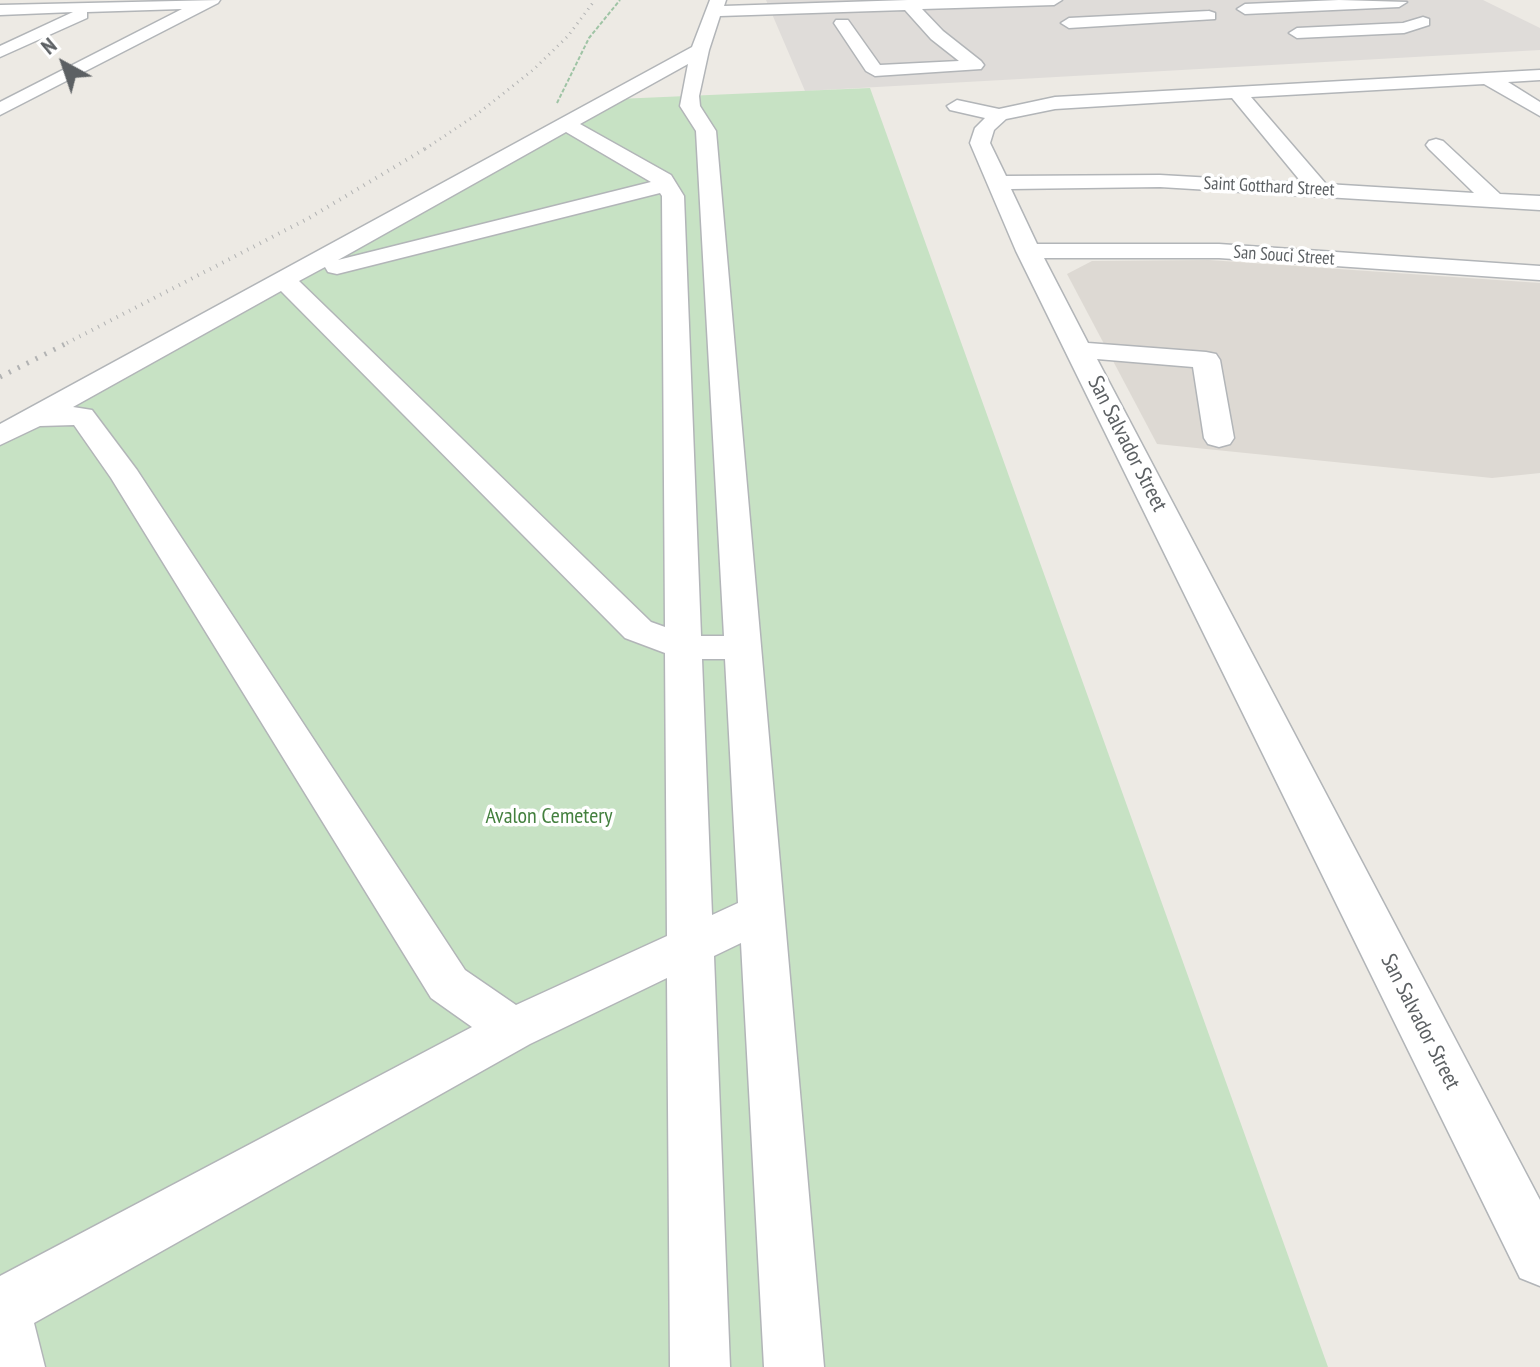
<!DOCTYPE html>
<html>
<head>
<meta charset="utf-8">
<style>
  body { margin:0 }
  #map { position:relative; width:1540px; height:1367px; overflow:hidden; background:#edeae4; font-family:"PT Sans Narrow",sans-serif }
  canvas { display:block }
  .north { position:absolute; left:24px; top:24px; width:80px; height:80px; -webkit-text-stroke:6px #fff; paint-order:stroke; rotate:320deg; font-size:22px; font-weight:700; line-height:32px; text-align:center; color:#5c6063 }
  .north::after { content:''; display:block; margin:auto; width:28px; height:36px; background:#5c6063; clip-path:polygon(50% 0,100% 100%,50% 72%,0 100%) }
</style>
</head>
<body>
<div id="map">
<canvas width="1540" height="1367"></canvas>
<div class="north">N</div>
</div>
<script>
const ctx = document.querySelector('canvas').getContext('2d');
ctx.lineJoin = 'round';
function fillPath(path, color) {
  ctx.fillStyle = color;
  ctx.fill(path, 'evenodd');
}
function poly(rows) {
  const path = new Path2D();
  for (const r of rows) {
    path.moveTo(r[0], r[1]);
    for (let i = 2; i < r.length; i += 2) path.lineTo(r[i], r[i + 1]);
  }
  return path;
}
function trace(path, color, width, dash) {
  ctx.strokeStyle = color;
  ctx.lineWidth = width;
  ctx.lineCap = dash ? 'butt' : 'round';
  ctx.setLineDash(dash || []);
  ctx.stroke(path);
}
function write(font, color, halo, rows, align = 'center') {
  ctx.font = font + ' "PT Sans Narrow",sans-serif';
  ctx.lineWidth = 7;
  ctx.setLineDash([]);
  ctx.textBaseline = 'middle';
  ctx.strokeStyle = halo;
  ctx.fillStyle = color;
  for (const [text, x, y, turn = 0] of rows) {
    ctx.save();
    ctx.translate(x, y);
    ctx.rotate((+turn || 0) * Math.PI / 180);
    ctx.textAlign = isNaN(turn) ? turn : align;
    if (halo) ctx.strokeText(text, 0, 0);
    ctx.fillText(text, 0, 0);
    ctx.restore();
  }
}
fillPath(poly([
  [766,0,1483,0,1540,28,1540,50,805,91]
]), '#dfdcd9');
fillPath(poly([
  [1209,260,1540,283,1540,473,1492,478,1157,444,1067,274,1092,261]
]), '#ddd9d3');
fillPath(poly([
  [870,88,1328,1367,0,1367,0,425,595,100]
]), '#c7e2c4');
const minor = poly([
  [220,0,218,3,0,115,0,102,182,9,87,12,87,18,0,57,0,46,73,12,0,15,0,5,220,0],
  [710,0,726,0,724,6,908,0,1062,0,1054,5,922,9,943,31,981,61,984,65,981,69,875,76,866,71,834,23,836,20,848,20,880,65,959,61,931,39,905,10,720,16,709,50,699,96,700,106,716,131,824,1367,764,1367,741,943,714,956,730,1367,670,1367,667,978,530,1044,34,1323,45,1367,0,1367,0,1276,472,1027,431,998,111,478,74,425,40,426,0,445,0,424,692,47,710,0],
  [688,64,680,106,696,131,724,636,701,636,684,196,671,175,580,124,688,64],
  [566,132,651,182,338,260,566,132],
  [660,193,662,196,665,627,651,622,299,281,325,267,328,272,337,274,660,193],
  [281,291,625,638,665,653,667,936,516,1005,465,970,137,470,92,410,73,407,281,291],
  [702,659,725,659,738,903,712,915,702,659],
  [1339,0,1407,2,1399,7,1245,14,1237,9,1245,4,1339,0],
  [1209,11,1215,13,1215,19,1069,28,1061,23,1069,18,1209,11],
  [1423,17,1429,19,1429,25,1404,33,1297,38,1289,33,1297,28,1403,23,1423,17],
  [1540,70,1540,80,1508,82,1540,102,1540,116,1484,84,1251,97,1326,184,1474,193,1429,149,1426,145,1429,141,1436,139,1443,141,1500,194,1540,196,1540,210,1160,187,1011,189,1037,244,1219,244,1540,266,1540,280,1219,258,1044,258,1088,343,1206,352,1216,354,1220,360,1234,438,1230,444,1219,447,1208,444,1204,438,1193,367,1097,359,1540,1200,1540,1286,1520,1278,1016,251,970,143,975,128,985,118,950,110,947,106,957,100,999,109,1055,97,1540,70],
  [1232,98,1302,183,1160,175,1006,176,990,143,994,130,1006,119,1055,109,1232,98]
]);
trace(minor, '#b2b5b8', 3);
trace(poly([
  [557,103,589,38,620,0]
]), '#9fc4a5', 2, [4, 2]);
fillPath(minor, '#fff');
trace(poly([
  [425,149,476,115,533,70,568,36,595,0]
]), '#b2b3b3', 3, [1, 5]);
trace(poly([
  [67,343,309,218,428,147]
]), '#b2b3b3', 4, [1, 6]);
trace(poly([
  [0,377,71,341]
]), '#b2b3b3', 5, [2, 8]);
write('18px', '#5c6063', '#fff', [
  ["Saint Gotthard Street",1269,187,3],
  ["San Souci Street",1284,256,4]
]);
write('22px', '#5c6063', '#fff', [
  ["San Salvador Street",1127,444,63],
  ["San Salvador Street",1420,1022,63]
]);
write('22px', '#44803f', '#fff', [
  ["Avalon Cemetery",549,817]
]);
</script>
</body>
</html>
